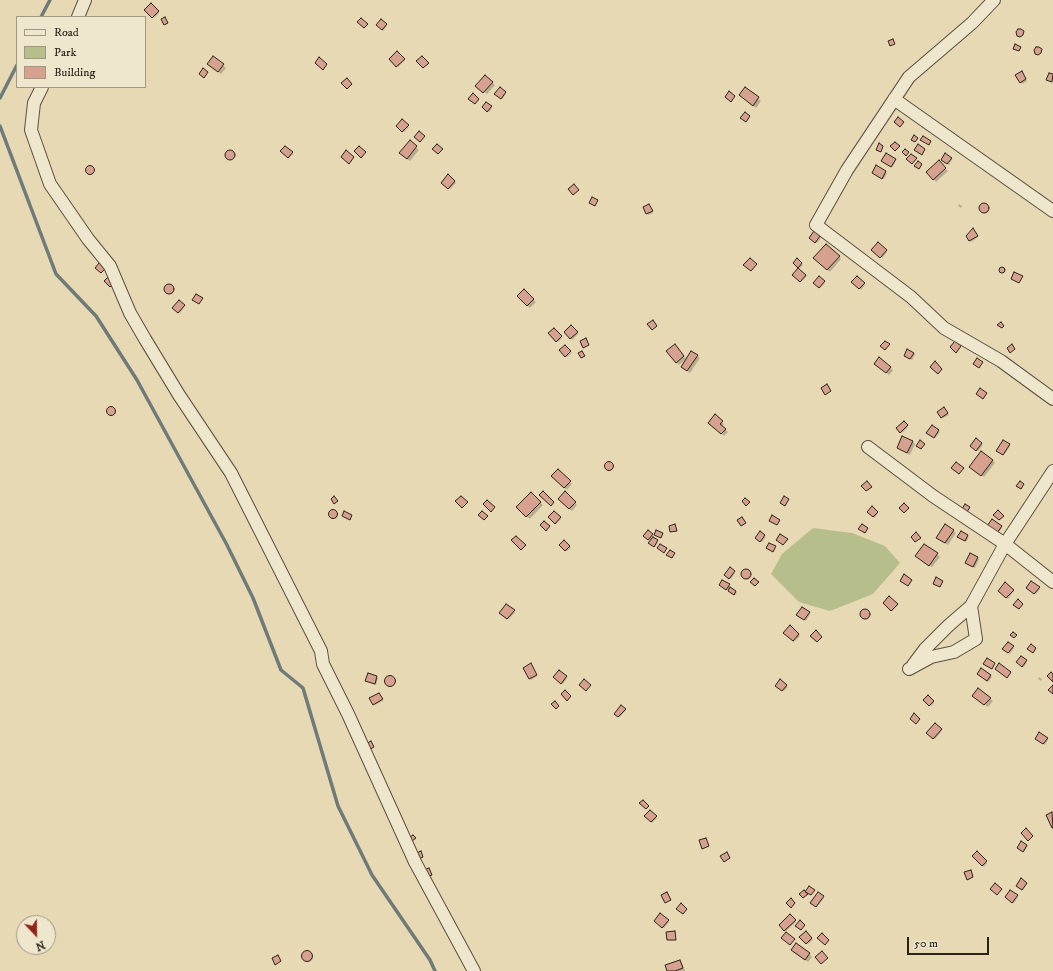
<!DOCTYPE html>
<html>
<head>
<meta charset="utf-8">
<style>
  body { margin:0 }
  #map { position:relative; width:1053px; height:971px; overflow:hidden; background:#e7d9b4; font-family:"IM FELL DW Pica",serif }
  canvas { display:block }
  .legend { position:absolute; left:16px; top:16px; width:130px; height:72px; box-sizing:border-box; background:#efe6ce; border:1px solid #a19886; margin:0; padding:5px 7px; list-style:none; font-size:12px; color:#2c2219 }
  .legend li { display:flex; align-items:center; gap:8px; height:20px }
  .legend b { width:20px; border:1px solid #a19886 }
  .north { position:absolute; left:16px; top:915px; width:40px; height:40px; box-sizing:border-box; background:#efe6ce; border:1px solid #a19886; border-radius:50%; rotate:158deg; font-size:11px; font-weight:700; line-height:16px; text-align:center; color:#2c2219 }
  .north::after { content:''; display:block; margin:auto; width:14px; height:18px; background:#8f2418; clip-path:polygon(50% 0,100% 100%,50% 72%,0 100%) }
  .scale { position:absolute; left:907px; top:937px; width:82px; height:18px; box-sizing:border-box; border:2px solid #2c2219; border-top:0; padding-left:5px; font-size:12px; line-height:14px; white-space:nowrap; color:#2c2219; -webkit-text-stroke:3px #efe6ce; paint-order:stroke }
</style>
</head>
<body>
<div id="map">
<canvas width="1053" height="971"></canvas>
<ul class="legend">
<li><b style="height:5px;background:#efe6ce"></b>Road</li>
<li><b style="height:11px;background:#b6bf8c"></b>Park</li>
<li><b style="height:11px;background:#d6a28f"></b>Building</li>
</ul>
<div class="north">N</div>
<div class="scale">50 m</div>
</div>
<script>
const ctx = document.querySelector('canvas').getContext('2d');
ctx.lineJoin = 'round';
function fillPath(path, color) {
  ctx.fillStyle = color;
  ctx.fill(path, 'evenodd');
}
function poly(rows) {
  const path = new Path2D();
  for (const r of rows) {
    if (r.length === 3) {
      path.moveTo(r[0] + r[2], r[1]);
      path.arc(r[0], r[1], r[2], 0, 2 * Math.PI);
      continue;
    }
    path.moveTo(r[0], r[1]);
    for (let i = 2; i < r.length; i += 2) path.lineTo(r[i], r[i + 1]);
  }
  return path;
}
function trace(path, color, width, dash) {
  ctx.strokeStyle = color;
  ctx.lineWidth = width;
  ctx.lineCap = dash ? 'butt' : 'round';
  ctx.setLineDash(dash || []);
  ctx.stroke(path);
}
fillPath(poly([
  [813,528,852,533,885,546,900,563,873,594,830,611,799,602,771,574,782,554]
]), '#b6bf8c');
fillPath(poly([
  [151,4,159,13,154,18,145,10],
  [381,21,387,26,383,31,377,25],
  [397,53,405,60,398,67,390,59],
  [213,57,226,68,221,74,211,66],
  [1023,74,1027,81,1022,84,1017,75],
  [492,82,495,85,487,94,479,88],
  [500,88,506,94,502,99,496,94],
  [746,89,761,101,756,108,743,98],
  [487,103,492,108,489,112,483,107],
  [402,121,409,127,404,132,397,126],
  [410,142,419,150,410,161,403,156],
  [285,147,293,154,289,158,281,151],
  [231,155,4.5],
  [951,158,952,159,949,165,943,161],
  [895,159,896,160,893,167,883,162],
  [939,161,948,171,936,182,927,172],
  [877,167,887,173,884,179,874,174],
  [90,171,4],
  [448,176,456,183,450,189,442,183],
  [959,204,962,206,961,208,958,206],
  [985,209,4.5],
  [650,207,653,213,648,215,644,208],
  [974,230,978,237,971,242,967,236],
  [814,233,821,238,817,243,810,238],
  [878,244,887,252,882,258,873,250],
  [839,257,841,259,830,272,817,261],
  [797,260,803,265,799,269,807,276,801,282,793,275,800,268,794,263],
  [1002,271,2.5],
  [819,278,825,283,820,288,814,283],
  [857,278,865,285,861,290,853,282],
  [170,290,4.5],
  [524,290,536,302,530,308,519,296],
  [179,302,185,306,180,313,174,308],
  [571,327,578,334,572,340,565,333],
  [554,329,562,338,558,342,550,333],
  [565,346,572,353,567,357,560,350],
  [678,348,686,359,679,365,676,362],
  [914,353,915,354,912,360,906,357],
  [697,356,700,358,690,373,685,369],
  [879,358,893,370,889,375,878,366],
  [112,412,4],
  [945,409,949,415,943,418,938,412],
  [715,416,724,424,722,427,728,432,724,436,712,425],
  [904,422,908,427,902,433,897,428],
  [932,426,940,432,935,438,929,433],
  [976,440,983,445,978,451,971,446],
  [913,442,915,444,910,455,898,448],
  [1009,445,1010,446,1004,455,998,452],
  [992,460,995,463,984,477,973,470],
  [606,463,610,463,613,465,613,470,606,467],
  [558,470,572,484,567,490,553,476],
  [531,493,543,505,530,519,517,507],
  [565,493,577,505,572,511,559,499],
  [872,508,878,513,875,518,868,512],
  [334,515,4],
  [554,513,561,519,556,524,549,517],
  [992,521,1002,528,998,533,990,527],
  [953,531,956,533,948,545,940,540],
  [648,532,653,536,652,537,658,542,655,547,651,544,651,541,645,536],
  [760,533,766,537,762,542,756,538],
  [961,533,969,537,966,542,960,538],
  [564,541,571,548,567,551,561,545],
  [937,554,940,557,932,567,919,558],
  [970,554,979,559,975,568,967,564],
  [730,569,735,573,731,579,725,575],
  [747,575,4.5],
  [1032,582,1040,589,1036,594,1028,588],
  [1006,584,1014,591,1008,599,999,591],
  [729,585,729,587,737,593,735,595,721,586],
  [889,597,898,605,893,611,884,603],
  [507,605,515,612,509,619,500,613],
  [866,615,4.5],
  [809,613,810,614,806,621,798,616],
  [790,627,800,636,794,642,785,633],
  [1008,643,1014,648,1010,654,1004,650],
  [1026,661,1027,662,1024,667,1018,663],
  [532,666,537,676,531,680,524,668],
  [981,669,992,677,988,682,978,674],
  [559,671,567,678,563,684,554,677],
  [368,675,378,678,376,685,366,681],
  [389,677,392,677,396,681,394,686,388,685,386,682,386,679],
  [1039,677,1042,679,1041,681,1038,679],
  [781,681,788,687,784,691,777,686],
  [380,695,383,701,375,705,374,704],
  [928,696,934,703,931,706,924,700],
  [976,698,990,699,993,701,988,707],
  [621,706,626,710,620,717,615,714],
  [935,724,942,731,935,739,927,733],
  [1037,739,1047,739,1048,740,1045,745],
  [650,811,657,818,652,823,646,816],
  [1027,845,1028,846,1024,852,1019,849],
  [977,852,987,863,984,867,973,856],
  [1026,883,1027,884,1023,890,1018,887],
  [818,893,824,898,817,907,811,903],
  [1017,896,1018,897,1014,903,1007,898],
  [660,914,669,922,664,928,655,921],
  [790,916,796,922,786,931,780,925],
  [806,932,813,940,808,944,801,937],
  [308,957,5],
  [795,953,809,954,812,957,808,962],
  [679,961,682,963,685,971,669,971]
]), '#0003');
trace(poly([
  [41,17,50,0],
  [0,98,17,65],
  [0,126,56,274,96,316,137,380,227,545,253,598,281,670,303,688,338,806,372,875,430,960,435,971]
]), '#6f7b78', 3.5);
const building = poly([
  [151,3,159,11,152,18,144,10,151,3],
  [165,17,168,23,164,25,161,19,165,17],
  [361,18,368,24,364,28,357,22,361,18],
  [381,19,387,24,382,30,376,25,381,19],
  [1018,29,1021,29,1024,31,1023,35,1020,37,1017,36,1016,32,1018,29],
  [893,39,895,44,890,46,888,41,893,39],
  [1015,44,1021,47,1019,51,1013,49,1015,44],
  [1036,47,1039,47,1042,49,1041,53,1038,55,1035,54,1034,50,1036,47],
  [397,51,405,59,396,67,389,59,397,51],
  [213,56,224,64,218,72,207,64,213,56],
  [422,56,429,63,423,68,416,61,422,56],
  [319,57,327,64,323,70,315,63,319,57],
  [203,68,208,72,204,78,199,74,203,68],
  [1022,71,1026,79,1020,83,1015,75,1022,71],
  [1049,73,1053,74,1052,82,1046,80,1049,73],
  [485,75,493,82,483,93,475,86,485,75],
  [347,78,352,84,347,89,341,83,347,78],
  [500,87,506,92,501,99,494,94,500,87],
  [745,87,759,97,753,106,739,95,745,87],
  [729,91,735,96,731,102,725,97,729,91],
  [473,93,479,99,475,104,468,99,473,93],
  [486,102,492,106,487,112,482,107,486,102],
  [745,112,750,116,746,122,740,118,745,112],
  [898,117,904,122,900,127,894,122,898,117],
  [402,119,409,125,402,132,396,126,402,119],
  [419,131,425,136,420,142,414,137,419,131],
  [914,135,918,138,915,142,911,140,914,135],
  [923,136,931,141,929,145,920,140,923,136],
  [410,140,417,146,407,159,399,153,410,140],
  [895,142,900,146,895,151,890,146,895,142],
  [879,143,883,146,881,152,876,150,879,143],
  [437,144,443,149,438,154,432,149,437,144],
  [918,144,925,149,922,155,914,150,918,144],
  [285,146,293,152,288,158,280,151,285,146],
  [359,146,366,152,361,158,354,151,359,146],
  [905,149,909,152,906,156,902,152,905,149],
  [230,155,5],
  [346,150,354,157,349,164,341,157,346,150],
  [886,153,896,159,891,167,881,161,886,153],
  [945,153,952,158,947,164,941,160,945,153],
  [911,154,917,158,912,164,906,159,911,154],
  [939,160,946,168,933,180,926,172,939,160],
  [918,161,922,164,919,169,914,166,918,161],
  [876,165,886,171,882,179,872,173,876,165],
  [90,170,4.5],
  [448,174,455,181,448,189,441,183,448,174],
  [574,184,579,190,573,195,568,189,574,184],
  [592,197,598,200,595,206,589,203,592,197],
  [984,208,5],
  [649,204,653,211,646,214,643,207,649,204],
  [973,228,978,236,969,241,966,236,973,228],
  [814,231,820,236,815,243,809,238,814,231],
  [878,242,887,250,880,258,871,250,878,242],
  [826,244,840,256,827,270,813,258,826,244],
  [750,258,757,264,751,271,743,265,750,258],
  [797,258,802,263,798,268,793,263,797,258],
  [99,263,106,268,101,273,95,268,99,263],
  [1002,270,3],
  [798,268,806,275,800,282,792,275,798,268],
  [1014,272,1023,276,1019,283,1011,279,1014,272],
  [109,276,115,282,110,287,104,281,109,276],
  [819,276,825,281,819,288,813,283,819,276],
  [857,276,865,283,859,289,851,282,857,276],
  [169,289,5],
  [524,289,534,299,527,306,517,296,524,289],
  [196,294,203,298,199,304,192,300,196,294],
  [179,300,185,305,178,313,172,308,179,300],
  [653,320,657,326,652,330,647,324,653,320],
  [1001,322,1004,326,1002,328,997,325,1001,322],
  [571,325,578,332,570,339,564,332,571,325],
  [554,328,562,336,556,342,548,333,554,328],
  [586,338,589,345,583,348,580,341,586,338],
  [885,341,890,344,885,350,880,346,885,341],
  [955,341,961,346,956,353,950,347,955,341],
  [675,344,684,356,676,363,666,351,675,344],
  [1012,344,1015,349,1010,353,1007,348,1012,344],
  [565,345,571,351,565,357,559,350,565,345],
  [907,349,914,353,910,359,904,356,907,349],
  [582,351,585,356,581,358,578,353,582,351],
  [691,351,698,355,687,371,681,367,691,351],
  [879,357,891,367,886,373,874,364,879,357],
  [977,358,983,362,979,368,973,364,977,358],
  [935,361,942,369,938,374,930,367,935,361],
  [827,384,831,391,825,395,821,388,827,384],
  [980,388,987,393,983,399,976,394,980,388],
  [111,411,4.5],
  [944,407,948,413,941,418,937,412,944,407],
  [715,414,723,421,720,424,726,429,721,434,708,423,715,414],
  [904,421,908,425,900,433,896,428,904,421],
  [932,425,939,430,934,438,926,433,932,425],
  [902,436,913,441,907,453,897,448,902,436],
  [976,438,982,443,976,451,970,446,976,438],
  [920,440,925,444,921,449,916,446,920,440],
  [1003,440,1010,444,1003,455,996,451,1003,440],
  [981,451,993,460,981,476,969,467,981,451],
  [609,466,4.5],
  [956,462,964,468,959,474,951,468,956,462],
  [558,469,571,481,564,488,551,476,558,469],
  [867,481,872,487,866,491,861,486,867,481],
  [1020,481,1024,484,1021,489,1016,486,1020,481],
  [543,491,554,502,551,506,539,495,543,491],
  [565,491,576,502,569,509,558,499,565,491],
  [531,492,541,502,526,517,516,507,531,492],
  [334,496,338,501,334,504,331,499,334,496],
  [461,496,468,502,462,508,455,501,461,496],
  [784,496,789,499,785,506,780,503,784,496],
  [745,498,750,502,746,506,742,501,745,498],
  [487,500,495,507,491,512,483,504,487,500],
  [904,503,909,508,904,513,899,508,904,503],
  [965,504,970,507,967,512,962,509,965,504],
  [872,506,878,512,873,517,867,512,872,506],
  [333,514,4.5],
  [998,510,1004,516,999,520,993,515,998,510],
  [344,511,352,515,350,520,342,516,344,511],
  [482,511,488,516,484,520,478,515,482,511],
  [554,511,561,517,555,524,548,517,554,511],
  [772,515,780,520,777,525,769,521,772,515],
  [742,517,746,523,741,526,737,520,742,517],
  [992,519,1002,526,997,533,987,526,992,519],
  [544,521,550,526,546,531,540,525,544,521],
  [675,524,677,531,670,532,669,526,675,524],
  [862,524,868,528,865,533,858,529,862,524],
  [945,524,954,530,945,543,936,538,945,524],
  [648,530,653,534,648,540,643,536,648,530],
  [656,530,663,533,661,538,654,535,656,530],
  [760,531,765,535,760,542,755,538,760,531],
  [961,531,968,535,965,541,957,537,961,531],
  [916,532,921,538,915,542,911,537,916,532],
  [780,534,788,539,783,545,776,540,780,534],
  [516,536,526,545,521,550,511,540,516,536],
  [653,537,658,540,654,547,648,543,653,537],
  [564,540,570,546,565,551,559,545,564,540],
  [769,543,776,546,773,552,766,548,769,543],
  [660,544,667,548,664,553,657,548,660,544],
  [924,544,938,553,929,566,915,556,924,544],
  [670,550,675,553,672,558,666,555,670,550],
  [970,553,978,557,973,567,965,563,970,553],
  [730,567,735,571,729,579,724,575,730,567],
  [746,574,5],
  [904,574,912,580,908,586,900,581,904,574],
  [936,577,943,581,940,587,933,584,936,577],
  [754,578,759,582,755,586,750,582,754,578],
  [722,580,730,584,726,590,719,585,722,580],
  [1031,581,1040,587,1034,594,1026,588,1031,581],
  [1005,582,1014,590,1006,598,998,591,1005,582],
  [730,587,736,591,734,595,728,591,730,587],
  [889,596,898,604,891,611,883,603,889,596],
  [1018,599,1023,604,1019,609,1013,605,1018,599],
  [506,604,515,610,507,619,499,613,506,604],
  [802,607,810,612,804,620,796,615,802,607],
  [865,614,5],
  [790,625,799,634,793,641,783,633,790,625],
  [816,630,822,637,817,642,810,636,816,630],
  [1013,632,1017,635,1014,638,1010,635,1013,632],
  [1008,642,1014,646,1008,653,1002,649,1008,642],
  [1031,644,1036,648,1033,653,1027,649,1031,644],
  [1021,656,1027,660,1022,667,1016,662,1021,656],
  [987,658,995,663,992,669,983,664,987,658],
  [531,663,537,675,529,679,523,668,531,663],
  [999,663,1011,672,1007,678,995,669,999,663],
  [981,668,991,675,987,681,977,674,981,668],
  [559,670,567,676,561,684,553,677,559,670],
  [1051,672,1053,674,1053,682,1047,676,1051,672],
  [368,673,377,676,375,684,365,681,368,673],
  [390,681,5.5],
  [584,679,591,685,586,691,579,685,584,679],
  [780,679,787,685,782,691,775,686,780,679],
  [1053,685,1053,694,1048,690,1053,685],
  [978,688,991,698,984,705,972,696,978,688],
  [565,690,571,696,567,701,561,694,565,690],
  [379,693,383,699,373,705,369,698,379,693],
  [928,695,934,701,929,706,923,700,928,695],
  [555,701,559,706,556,709,551,704,555,701],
  [621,705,626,709,618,717,614,714,621,705],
  [914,713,920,719,916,724,910,719,914,713],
  [935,723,942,729,933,739,926,733,935,723],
  [1039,732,1048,738,1043,744,1035,739,1039,732],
  [371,741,374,747,367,751,364,745,371,741],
  [643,800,649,806,646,809,639,803,643,800],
  [650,810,657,816,651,822,644,816,650,810],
  [1052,812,1053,828,1052,828,1046,815,1052,812],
  [1026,828,1033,836,1028,841,1021,833,1026,828],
  [413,835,416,838,412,841,409,838,413,835],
  [706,838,709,846,702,849,699,840,706,838],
  [1021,841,1027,845,1023,852,1017,848,1021,841],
  [421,851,423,857,417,860,414,854,421,851],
  [977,851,987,861,982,866,972,856,977,851],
  [727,852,730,858,724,862,720,856,727,852],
  [429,868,432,875,426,877,424,870,429,868],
  [971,870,973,877,967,880,964,872,971,870],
  [1021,878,1027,883,1022,890,1016,886,1021,878],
  [995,883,1002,889,997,895,990,889,995,883],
  [809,886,815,890,811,895,805,892,809,886],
  [804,890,808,894,803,898,799,894,804,890],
  [1010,890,1018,895,1012,903,1005,897,1010,890],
  [667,892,671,900,665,903,661,895,667,892],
  [818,892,824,896,816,907,810,903,818,892],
  [791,898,795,903,791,908,786,903,791,898],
  [681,903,687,909,683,914,676,909,681,903],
  [660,913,669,920,662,928,654,921,660,913],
  [790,914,796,920,784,931,779,925,790,914],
  [800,920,805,925,801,930,795,926,800,920],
  [675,931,676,940,667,940,666,932,675,931],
  [806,931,812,938,806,944,799,937,806,931],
  [786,932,795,939,790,945,781,938,786,932],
  [822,933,829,940,825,945,817,938,822,933],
  [796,943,810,953,805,960,791,950,796,943],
  [307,956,5.5],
  [822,951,828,958,821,964,815,957,822,951],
  [278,955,281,961,275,965,272,958,278,955],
  [680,960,683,968,675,971,667,971,665,965,680,960]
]);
fillPath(building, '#d6a28f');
trace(building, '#2c2219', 1);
const street = poly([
  [994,0,972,23,909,77,847,170,816,225,911,297,944,328,1001,361,1053,399],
  [78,17,85,0],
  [42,87,34,103,31,130,50,184,88,239,110,266,130,313,145,339,179,395,231,473,321,651,323,664,348,714,415,862,474,971],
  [894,99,1053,211],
  [868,447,933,496,1005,544,1053,582],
  [913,665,925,649,948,626,971,606],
  [909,669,931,657,954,652,976,639,971,606,1005,544,1053,471]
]);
trace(street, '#5b5040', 14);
trace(street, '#efe6ce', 12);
</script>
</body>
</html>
